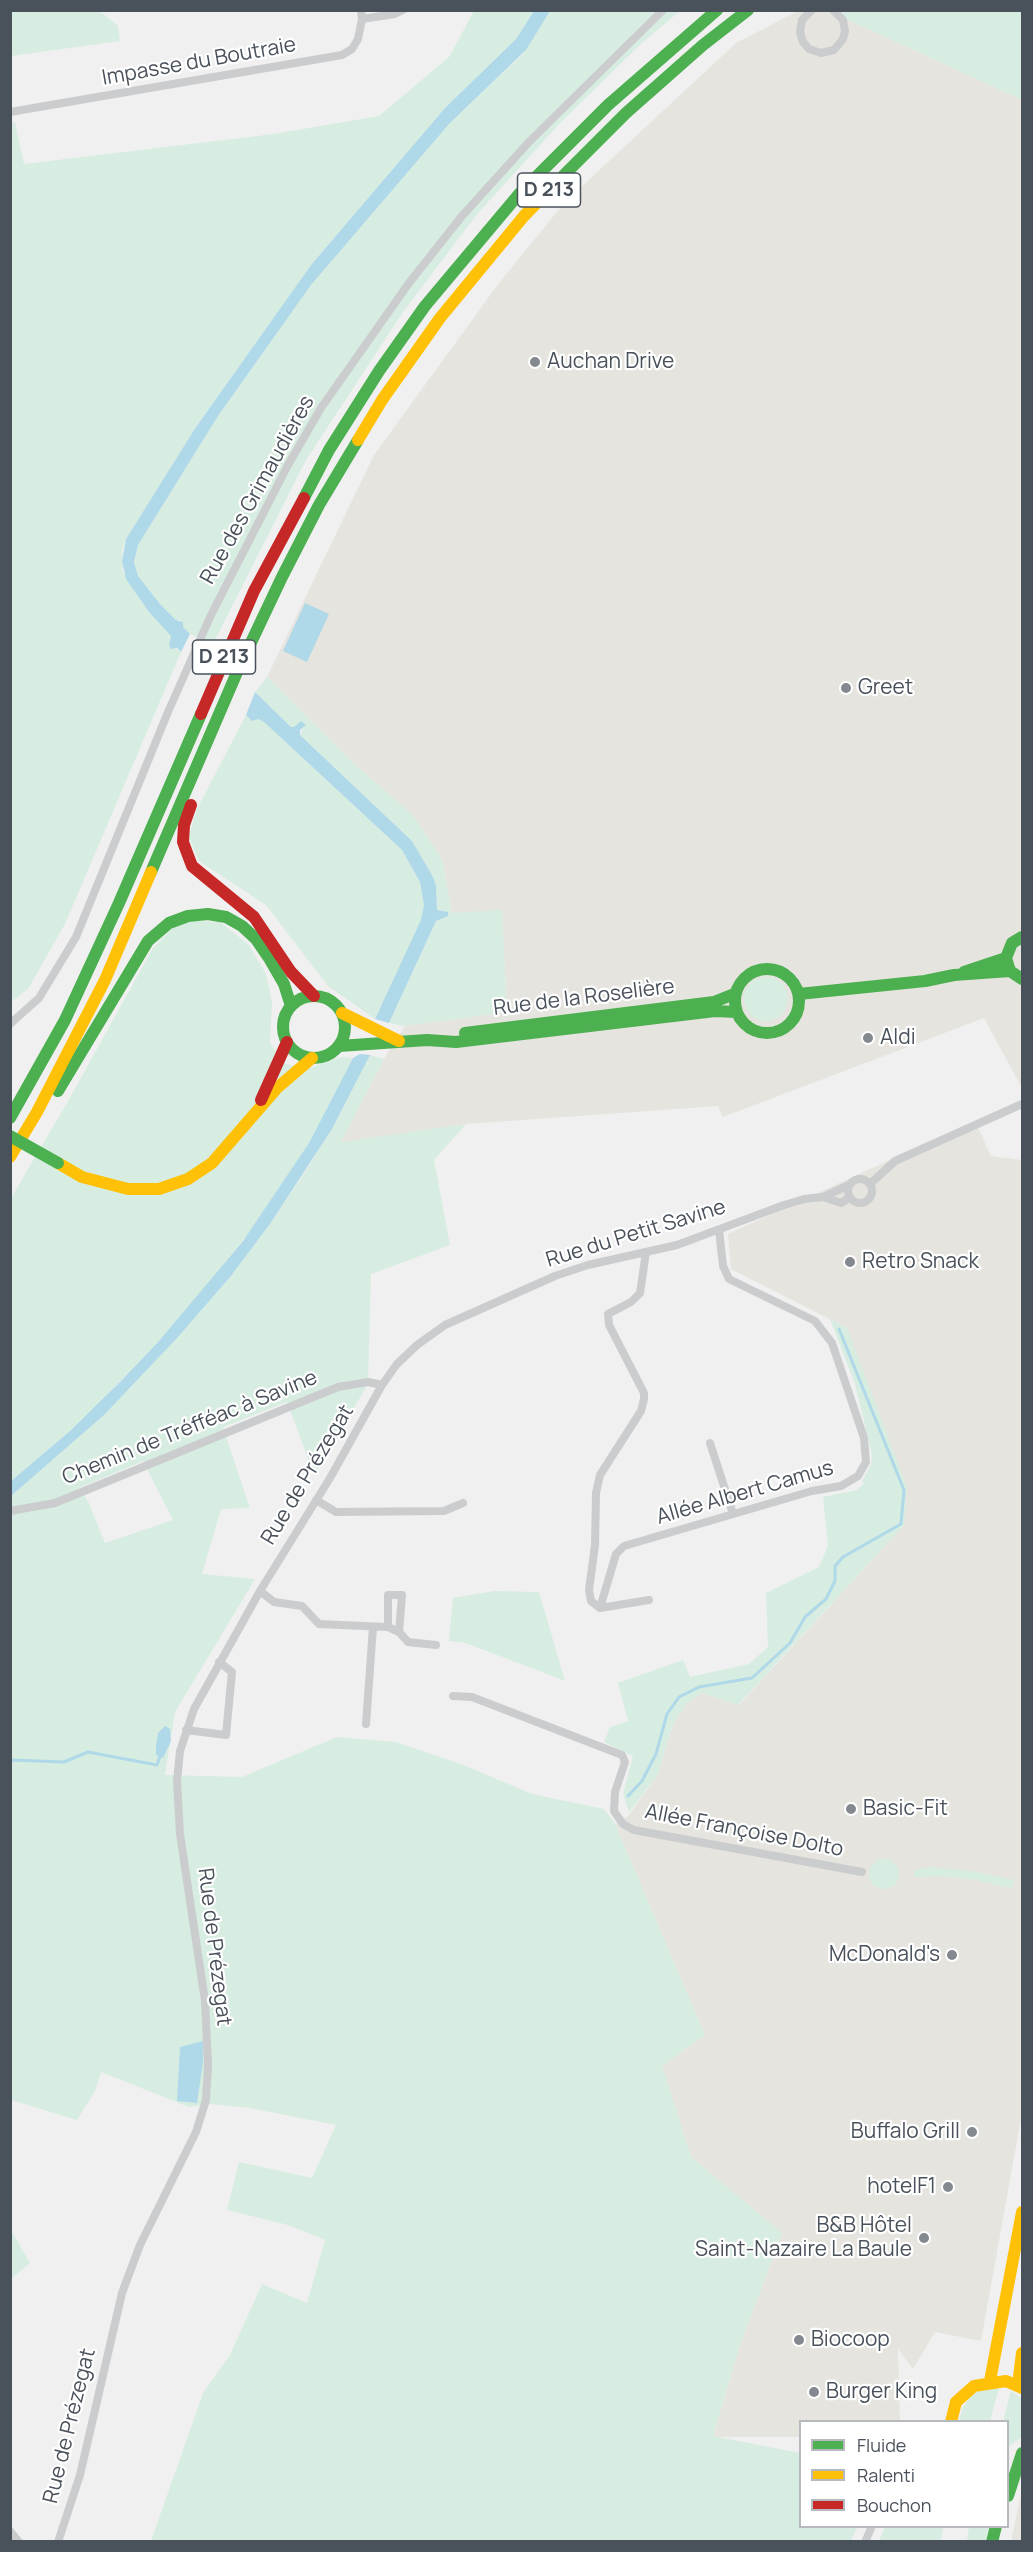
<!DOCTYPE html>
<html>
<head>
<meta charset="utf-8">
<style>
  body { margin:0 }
  #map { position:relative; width:1033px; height:2552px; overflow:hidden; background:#f0f0f0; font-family:Manrope,sans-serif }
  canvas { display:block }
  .frame { position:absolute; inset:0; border:12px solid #49515b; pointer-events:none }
  .legend { position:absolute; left:799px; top:2420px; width:210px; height:108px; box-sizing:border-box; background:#fff; border:2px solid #b6b9bd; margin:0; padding:8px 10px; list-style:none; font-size:18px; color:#49515b }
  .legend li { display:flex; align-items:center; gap:12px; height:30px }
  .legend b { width:30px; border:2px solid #b6b9bd }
</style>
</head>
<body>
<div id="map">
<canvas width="1033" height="2552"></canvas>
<div class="frame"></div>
<ul class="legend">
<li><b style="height:8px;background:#4caf50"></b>Fluide</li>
<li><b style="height:8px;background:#ffc107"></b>Ralenti</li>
<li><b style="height:8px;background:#c62828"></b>Bouchon</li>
</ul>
</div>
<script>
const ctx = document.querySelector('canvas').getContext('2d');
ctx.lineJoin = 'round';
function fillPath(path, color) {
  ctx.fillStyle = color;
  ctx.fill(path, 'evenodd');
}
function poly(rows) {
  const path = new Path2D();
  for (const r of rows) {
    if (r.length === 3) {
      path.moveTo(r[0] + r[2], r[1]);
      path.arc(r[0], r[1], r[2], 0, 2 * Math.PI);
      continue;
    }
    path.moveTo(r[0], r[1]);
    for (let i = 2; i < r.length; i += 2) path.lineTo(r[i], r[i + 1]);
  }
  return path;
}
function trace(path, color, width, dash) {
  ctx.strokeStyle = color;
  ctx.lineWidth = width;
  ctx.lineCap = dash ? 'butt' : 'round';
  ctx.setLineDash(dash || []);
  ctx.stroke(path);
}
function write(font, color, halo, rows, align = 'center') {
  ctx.font = font + ' Manrope,sans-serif';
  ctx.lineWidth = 4.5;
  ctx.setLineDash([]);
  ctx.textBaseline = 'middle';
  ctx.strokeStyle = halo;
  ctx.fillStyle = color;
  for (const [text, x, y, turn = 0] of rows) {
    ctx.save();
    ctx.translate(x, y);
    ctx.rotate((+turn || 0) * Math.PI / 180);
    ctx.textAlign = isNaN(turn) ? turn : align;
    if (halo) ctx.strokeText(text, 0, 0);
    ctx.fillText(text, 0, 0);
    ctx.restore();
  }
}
fillPath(poly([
  [798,11,829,11,1022,100,1022,1088,984,1018,723,1117,718,1106,466,1124,340,1143,384,1059,405,1026,507,1012,502,911,452,913,442,859,412,814,354,764,267,677,374,455,499,283,565,202,736,43],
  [975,1121,991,1156,1022,1160,1022,2113,981,2341,935,2332,913,2369,898,2349,900,2421,800,2422,800,2437,713,2437,738,2351,782,2233,691,2157,662,2066,705,2035,615,1824,628,1816,657,1776,673,1724,686,1704,702,1693,739,1705,904,1525,847,1328,731,1269,728,1234],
  [1022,2493,1022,2541,1011,2541,1020,2500]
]), '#e5e4de');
fillPath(poly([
  [10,11,100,11,118,26,120,41,11,56],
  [474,11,534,11,516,39,445,108,311,265,194,430,126,539,122,551,123,572,149,612,171,636,169,645,181,652,65,924,28,989,11,1002,11,122,15,122,24,164,274,134,379,116,449,57],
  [550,11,680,11,643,42,562,121,478,213,403,312,306,460,213,644,190,634,183,627,181,620,176,620,160,604,138,576,134,562,138,545,218,416,311,285,449,124,522,55],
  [829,11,1022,11,1022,100],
  [267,677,354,764,412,814,442,859,452,913,502,910,507,1012,405,1026,389,1023,436,921,448,913,437,910,436,885,432,875,412,841,300,735,305,724,301,721,294,727,291,727,255,692],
  [246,715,252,721,259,719,264,722,402,850,420,882,424,905,422,920,375,1019,328,986,266,905,199,861,189,837,196,811],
  [192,921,220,922,249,945,266,974,272,1002,270,1043,286,1064,307,1069,342,1057,353,1058,309,1143,251,1230,205,1287,159,1341,107,1395,70,1431,11,1481,11,1198,67,1103,153,948,174,927],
  [766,999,22],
  [370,1055,384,1059,341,1142,466,1124,434,1160,450,1245,371,1274,368,1384,314,1475,287,1402,223,1427,250,1508,221,1509,202,1574,255,1579,175,1712,165,1775,242,1777,337,1737,396,1742,461,1764,532,1794,604,1809,615,1824,705,2035,662,2066,691,2157,782,2233,738,2351,713,2436,800,2453,800,2526,857,2527,851,2541,151,2541,203,2393,230,2355,262,2284,307,2303,325,2240,288,2225,227,2210,239,2162,312,2178,336,2125,250,2108,210,2104,189,2107,101,2072,95,2091,77,2120,11,2100,11,1496,104,1415,186,1328,231,1276,270,1224,305,1172,332,1129],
  [143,1461,173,1520,105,1543,88,1501,79,1488],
  [830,1319,847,1328,907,1487,904,1525,738,1705,702,1693,686,1704,673,1724,657,1776,629,1812,623,1794,633,1756,604,1742,610,1727,628,1721,618,1683,683,1660,690,1677,749,1664,768,1647,766,1593,819,1567,828,1546,823,1497,857,1490,864,1483,862,1481,871,1465,872,1455,855,1384],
  [495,1591,539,1592,565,1681,466,1643,449,1641,453,1598],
  [884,1874,15],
  [932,1867,972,1871,1014,1880,1012,1888,970,1879,937,1876,917,1877,913,1875,916,1869],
  [11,2230,30,2263,11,2279,10,2279],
  [999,2388,990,2421,959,2422,963,2407,972,2395,983,2390],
  [1011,2391,1022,2399,1022,2437,1008,2447,1008,2422,1003,2421],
  [885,2527,885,2526,943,2527,941,2541,879,2541],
  [969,2527,989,2527,985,2541,967,2541]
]), '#d7ede1');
fillPath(poly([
  [534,11,550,11,526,50,449,124,311,285,218,416,138,545,134,562,138,576,160,604,176,620,183,622,183,627,190,634,181,652,177,648,171,649,169,645,171,636,149,612,126,579,122,561,126,539,194,430,311,265,445,108,516,39],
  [305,603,329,614,307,662,283,651],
  [255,692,291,727,294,727,301,721,306,725,300,730,300,735,412,841,432,875,436,885,437,910,448,912,448,916,436,921,389,1023,375,1019,421,920,424,905,420,882,402,850,264,722,259,719,252,721,246,715],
  [360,1054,370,1055,332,1129,270,1224,231,1276,178,1337,104,1415,11,1496,11,1481,70,1431,120,1382,159,1341,243,1241,309,1143,353,1058],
  [165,1726,170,1729,171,1741,163,1758,156,1755,156,1746,158,1733],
  [203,2041,203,2062,197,2103,177,2101,180,2047]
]), '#afd8e8');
trace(poly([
  [10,1760,64,1762,88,1752,157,1765,160,1756],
  [628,1796,642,1781,656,1754,667,1714,679,1697,699,1687,752,1678,790,1643,805,1617,826,1599,835,1581,835,1566,843,1557,901,1524,904,1490,839,1329]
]), '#afd8e8', 3);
trace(poly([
  [812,10,802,20,800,32,803,42,809,49,821,53,834,50,843,39,845,31,843,20,833,10],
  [362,19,395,14,403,10],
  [10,112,342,55,352,49,358,39,362,19,361,10],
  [10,1024,39,998,76,937,168,712,211,615,288,465,321,408,409,283,462,216,528,143,663,10],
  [860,1191,12],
  [870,1184,895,1161,1022,1104],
  [823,1197,841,1203,849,1198],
  [646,1252,640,1293,631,1302,608,1314,609,1325,644,1393,644,1399,641,1411,600,1475,596,1493,595,1545,589,1590,591,1601,600,1608,649,1600],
  [710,1443,733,1514],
  [316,1500,336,1512,444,1511,463,1503],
  [10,1511,55,1503,338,1387,368,1382,382,1385],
  [260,1591,274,1602,302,1606,319,1624,388,1627,399,1632,408,1642,436,1645],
  [600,1608,616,1554,624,1546,812,1491,841,1486,858,1476,866,1462,864,1438,832,1343,815,1321,729,1279,723,1266,719,1230],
  [388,1627,388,1595,402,1595,399,1632],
  [453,1696,472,1697,622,1755,625,1762,615,1792,614,1811,623,1824,634,1830,862,1872],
  [366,1724,373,1627],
  [186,1730,226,1735,232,1672,219,1662],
  [10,2531,19,2542],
  [58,2542,80,2475,122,2293,140,2245,196,2132,206,2100,208,2065,205,2001,180,1834,177,1781,180,1751,194,1709,260,1591,330,1478,382,1385,397,1364,417,1345,445,1325,555,1276,588,1265,677,1245,784,1205,804,1199,823,1197,849,1185],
  [865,2542,872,2526]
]), '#cbccce', 8);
trace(poly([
  [559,180,626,113,703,45,748,10],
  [304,498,329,450,379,371,425,306,519,194,608,105,717,10],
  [151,872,238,670,282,577,319,505,358,440],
  [1022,937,1012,943,1006,958,1010,971,1022,979],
  [767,1001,32],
  [964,972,1006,958],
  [799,994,925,981,954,975,1010,971],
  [314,1027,31],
  [465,1033,714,1002,734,994],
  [339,1046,427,1040,456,1042,715,1011,736,1012],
  [58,1091,148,941,169,923,188,916,208,914,226,917,242,926,256,939,269,958,284,984,291,1006],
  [10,1118,65,1020,119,903,201,714],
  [1008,2496,1022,2453],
  [992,2542,996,2526]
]), '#4caf50', 12);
trace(poly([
  [358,440,382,400,440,318,524,216,559,180],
  [342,1013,399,1041],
  [10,1157,37,1112,105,980,151,872],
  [58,1163,82,1177,128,1189,159,1189,188,1179,212,1163,277,1088,312,1058],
  [990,2381,1022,2212],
  [1018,2385,1022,2353],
  [951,2422,956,2402,974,2386,1006,2381,1022,2388]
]), '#ffc107', 12);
trace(poly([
  [201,714,254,591,304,498],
  [191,805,184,825,183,842,192,866,254,917,291,972,314,996],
  [261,1100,287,1042]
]), '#c62828', 12);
trace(poly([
  [10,1136,58,1163]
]), '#4caf50', 12);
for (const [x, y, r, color] of [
  [535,362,6,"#83898f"],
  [846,688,6,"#83898f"],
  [868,1038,6,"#83898f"],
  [850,1262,6,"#83898f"],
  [851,1809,6,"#83898f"],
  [952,1955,6,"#83898f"],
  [972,2132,6,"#83898f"],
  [948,2187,6,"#83898f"],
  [924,2238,6,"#83898f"],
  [799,2340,6,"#83898f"],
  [814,2392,6,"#83898f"]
]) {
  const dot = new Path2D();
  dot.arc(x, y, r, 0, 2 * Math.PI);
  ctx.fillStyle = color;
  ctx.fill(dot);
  trace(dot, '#fff', 2);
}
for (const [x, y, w] of [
  [549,190,63],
  [224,657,63]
]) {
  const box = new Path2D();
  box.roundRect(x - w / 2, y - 17, w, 34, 4.5);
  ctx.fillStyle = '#fff';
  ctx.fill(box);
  trace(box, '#49515b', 1.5);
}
write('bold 20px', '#49515b', null, [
  ["D 213",549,190],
  ["D 213",224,657]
]);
write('21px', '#49515b', '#fff', [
  ["Impasse du Boutraie",199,62,-10],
  ["Rue des Grimaudières",258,490,-61],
  ["Rue de la Roselière",584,998,-7],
  ["Rue du Petit Savine",636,1234,-17],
  ["Chemin de Tréfféac à Savine",190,1428,-22],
  ["Rue de Prézegat",308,1475,-59],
  ["Allée Albert Camus",745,1493,-16],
  ["Allée Françoise Dolto",744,1831,11],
  ["Rue de Prézegat",214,1947,83],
  ["Rue de Prézegat",70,2426,-76]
]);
write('21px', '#49515b', '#fff', [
  ["Auchan Drive",547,362],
  ["Greet",858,688],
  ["Aldi",880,1038],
  ["Retro Snack",862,1262],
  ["Basic-Fit",863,1809],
  ["McDonald's",940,1955,"right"],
  ["Buffalo Grill",960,2132,"right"],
  ["hotelF1",936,2187,"right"],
  ["B&B Hôtel",912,2226,"right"],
  ["Saint-Nazaire La Baule",912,2250,"right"],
  ["Biocoop",811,2340],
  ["Burger King",826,2392]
], 'left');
</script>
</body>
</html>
